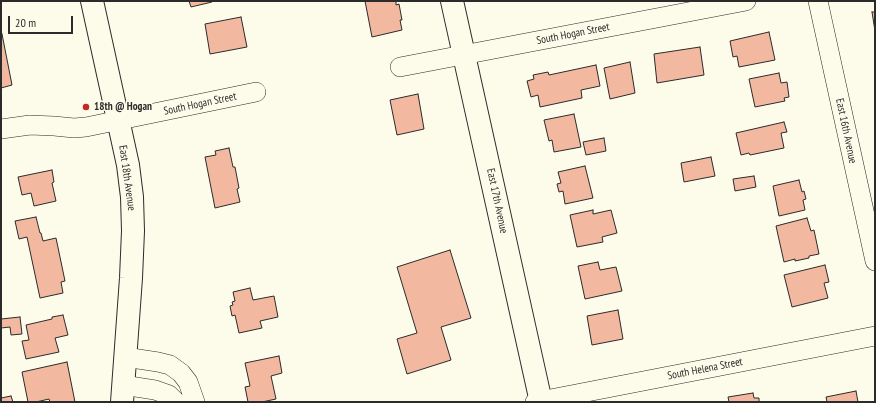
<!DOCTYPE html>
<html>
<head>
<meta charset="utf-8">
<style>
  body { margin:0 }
  #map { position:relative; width:876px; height:403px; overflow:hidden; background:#fdfbea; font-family:"PT Sans Narrow",sans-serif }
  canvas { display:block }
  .frame { position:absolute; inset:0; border:2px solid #2b2b2b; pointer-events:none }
  .scale { position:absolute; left:8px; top:16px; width:65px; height:18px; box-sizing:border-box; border:2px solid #2b2b2b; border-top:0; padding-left:5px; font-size:12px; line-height:14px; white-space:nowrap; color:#2b2b2b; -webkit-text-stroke:3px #fdfbea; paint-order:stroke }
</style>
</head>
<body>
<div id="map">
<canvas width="876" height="403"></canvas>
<div class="frame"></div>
<div class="scale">20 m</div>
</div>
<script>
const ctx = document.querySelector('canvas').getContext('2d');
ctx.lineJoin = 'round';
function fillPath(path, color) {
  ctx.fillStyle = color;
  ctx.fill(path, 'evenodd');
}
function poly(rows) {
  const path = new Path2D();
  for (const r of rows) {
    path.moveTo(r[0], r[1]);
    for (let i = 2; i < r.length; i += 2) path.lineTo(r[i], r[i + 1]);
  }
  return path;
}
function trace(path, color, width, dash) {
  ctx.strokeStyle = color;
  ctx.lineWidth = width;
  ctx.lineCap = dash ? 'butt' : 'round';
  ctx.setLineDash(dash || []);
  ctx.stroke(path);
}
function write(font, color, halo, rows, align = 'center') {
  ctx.font = font + ' "PT Sans Narrow",sans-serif';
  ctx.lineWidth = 3;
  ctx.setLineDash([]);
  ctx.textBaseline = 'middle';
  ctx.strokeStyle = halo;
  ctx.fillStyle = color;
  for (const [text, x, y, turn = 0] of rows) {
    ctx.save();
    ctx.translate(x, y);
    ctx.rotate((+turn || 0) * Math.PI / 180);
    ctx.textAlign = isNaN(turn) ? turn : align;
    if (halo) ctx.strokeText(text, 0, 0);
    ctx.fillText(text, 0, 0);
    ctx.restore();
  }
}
const building = poly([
  [189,1,212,1,212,2,191,7,189,1],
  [365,1,396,1,396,5,399,4,402,20,400,20,402,30,372,37,365,1],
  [872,12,875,12,875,31,872,12],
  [241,17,247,47,210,54,205,24,241,17],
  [769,32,775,60,739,67,737,56,733,57,730,41,769,32],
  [2,34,12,85,1,88,1,35,2,34],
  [700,47,704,75,657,83,654,54,700,47],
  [630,62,635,93,610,99,604,68,630,62],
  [596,65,600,86,581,90,582,98,540,107,538,95,531,97,527,81,534,79,533,75,548,72,549,75,596,65],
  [779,73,781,83,787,82,789,97,784,98,785,101,755,107,749,79,779,73],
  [418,94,424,129,397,135,390,100,418,94],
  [574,114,581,147,554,152,552,140,549,141,544,120,574,114],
  [784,122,787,132,781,133,784,148,750,155,749,153,741,155,736,133,784,122],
  [604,138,606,151,586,155,583,142,604,138],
  [229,148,233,167,235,167,239,188,237,189,240,202,215,208,205,157,216,155,215,151,229,148],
  [711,157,715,176,684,182,681,163,711,157],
  [585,166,593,198,565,204,563,191,559,192,557,184,561,183,558,172,585,166],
  [52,170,54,182,52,183,56,201,34,206,31,193,22,195,18,177,52,170],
  [754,176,756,187,735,191,733,179,754,176],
  [799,180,802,192,804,191,806,199,803,200,805,210,779,216,773,186,799,180],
  [593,210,593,214,611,210,617,233,602,237,603,242,577,247,570,215,593,210],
  [36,217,40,233,41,233,43,241,56,238,65,281,61,282,63,293,40,298,27,237,19,239,15,221,36,217],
  [807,218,811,231,814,230,819,254,809,256,809,258,795,261,795,259,784,262,776,226,807,218],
  [450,250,471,318,441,327,451,360,407,374,397,339,417,333,397,267,450,250],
  [598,262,600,270,616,267,622,291,585,299,578,266,598,262],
  [825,265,829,282,824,283,828,298,792,307,784,275,825,265],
  [250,288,253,300,274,296,278,317,260,321,262,328,239,333,235,315,232,316,230,306,233,305,232,302,235,301,233,292,250,288],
  [618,310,623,339,592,345,587,316,618,310],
  [63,315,68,335,55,338,59,352,26,359,22,341,29,340,26,325,52,319,52,317,63,315],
  [20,317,22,334,11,335,10,327,1,328,1,319,20,317],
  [279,356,282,373,271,376,276,399,262,402,248,402,245,387,250,386,245,363,279,356],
  [67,362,75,402,50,402,49,399,36,402,28,402,22,372,67,362],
  [856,391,858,402,827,402,826,397,856,391],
  [753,393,754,398,759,398,759,402,729,402,728,397,753,393],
  [11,396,13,402,1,402,1,398,11,396]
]);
fillPath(building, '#f2b8a0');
trace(building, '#2b2b2b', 1);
const street = poly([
  [818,1,875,261],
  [400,67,746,1],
  [1,129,30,125,54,126,74,128,86,127,256,92],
  [125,357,158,362,170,365,181,373,188,382,195,402],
  [123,385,155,390,169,395,176,402],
  [535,402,875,336]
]);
const secondary = poly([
  [92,1,128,165,132,197,133,231,131,278,122,402],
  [452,1,541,402]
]);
trace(street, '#2b2b2b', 20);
trace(secondary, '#2b2b2b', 24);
trace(street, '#fdfbea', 19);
trace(secondary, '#fdfbea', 22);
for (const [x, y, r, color] of [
  [86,107,4,"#c62828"]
]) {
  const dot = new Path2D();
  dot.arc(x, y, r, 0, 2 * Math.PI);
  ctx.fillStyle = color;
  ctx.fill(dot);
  trace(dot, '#fdfbea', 1.5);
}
write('11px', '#2b2b2b', '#fdfbea', [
  ["South Hogan Street",573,34,-11],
  ["South Hogan Street",200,104,-12],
  ["East 16th Avenue",846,131,78],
  ["East 18th Avenue",127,178,82],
  ["East 17th Avenue",497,201,78],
  ["South Helena Street",705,369,-11]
]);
write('bold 11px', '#2b2b2b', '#fdfbea', [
  ["18th @ Hogan",94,107]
], 'left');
</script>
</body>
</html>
